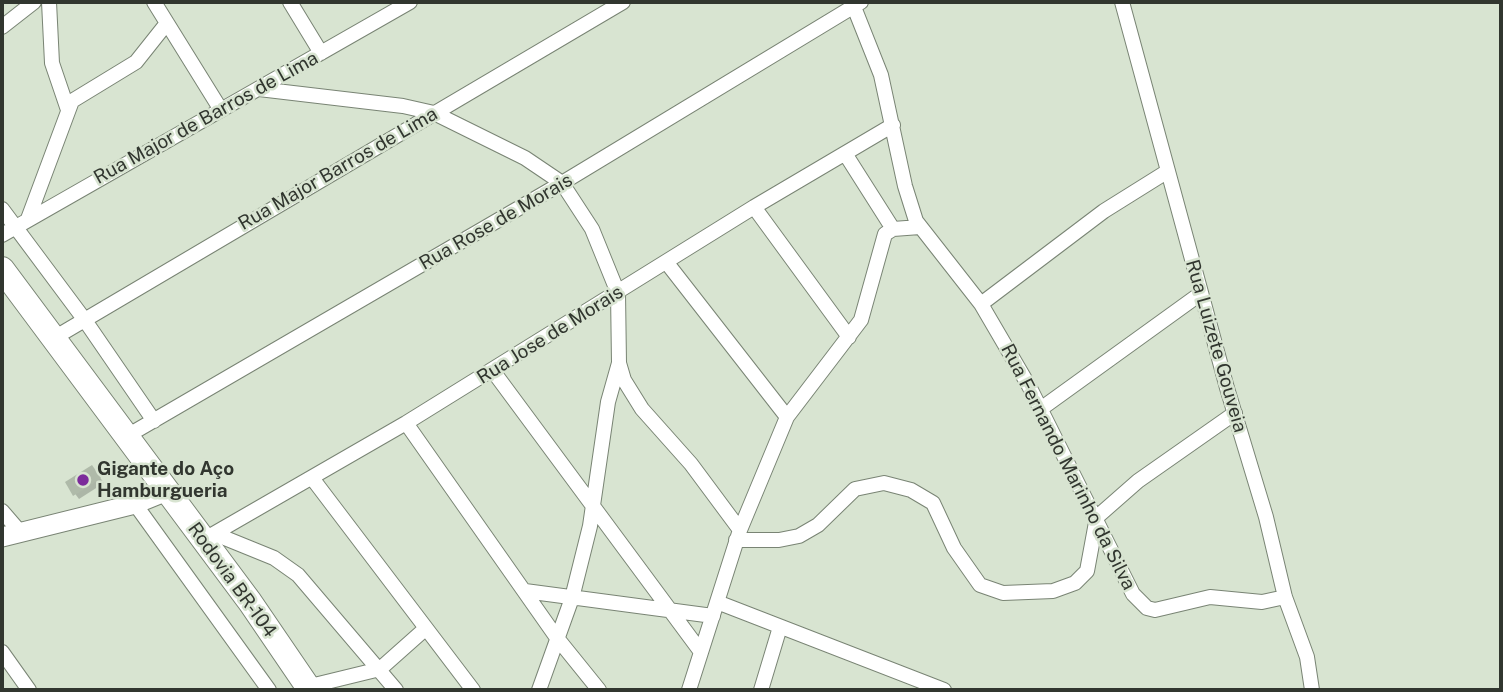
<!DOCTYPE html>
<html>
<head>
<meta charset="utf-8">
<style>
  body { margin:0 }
  #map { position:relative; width:1503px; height:692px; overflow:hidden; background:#d8e4d1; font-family:"Public Sans",sans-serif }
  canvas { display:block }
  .frame { position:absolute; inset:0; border:4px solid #31362f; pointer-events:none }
</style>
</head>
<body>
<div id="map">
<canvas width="1503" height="692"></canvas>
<div class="frame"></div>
</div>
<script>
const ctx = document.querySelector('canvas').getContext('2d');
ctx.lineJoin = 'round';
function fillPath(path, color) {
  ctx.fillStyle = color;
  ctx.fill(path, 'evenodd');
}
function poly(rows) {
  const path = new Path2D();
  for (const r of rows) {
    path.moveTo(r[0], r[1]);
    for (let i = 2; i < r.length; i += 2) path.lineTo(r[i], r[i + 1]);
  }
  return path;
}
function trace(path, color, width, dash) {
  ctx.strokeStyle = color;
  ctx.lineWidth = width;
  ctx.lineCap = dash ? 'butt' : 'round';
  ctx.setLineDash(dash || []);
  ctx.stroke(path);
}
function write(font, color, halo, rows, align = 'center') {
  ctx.font = font + ' "Public Sans",sans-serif';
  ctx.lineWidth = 5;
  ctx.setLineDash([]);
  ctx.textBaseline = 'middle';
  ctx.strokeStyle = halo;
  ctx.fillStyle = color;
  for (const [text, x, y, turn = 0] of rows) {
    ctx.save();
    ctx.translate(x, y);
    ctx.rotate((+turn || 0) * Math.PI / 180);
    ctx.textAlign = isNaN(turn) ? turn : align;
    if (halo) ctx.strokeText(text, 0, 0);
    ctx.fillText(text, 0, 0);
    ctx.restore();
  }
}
fillPath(poly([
  [92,467,104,483,79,499,67,483]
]), '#0003');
fillPath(poly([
  [92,465,101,478,73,496,65,482]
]), '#afbaa9');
const street = poly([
  [49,2,52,63,68,110],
  [154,2,221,110],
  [290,2,321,53],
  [852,2,881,75,905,186,916,221,981,304,1029,386,1133,594,1147,608,1155,610,1210,597,1262,602,1285,597],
  [1122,2,1227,388,1266,517,1285,597,1307,657,1312,690],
  [2,27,34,2],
  [259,89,403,106,434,113,525,158,562,183,592,229,618,293,619,363,624,380,642,409,691,464,740,530],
  [846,155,893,229],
  [754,207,849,337],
  [2,209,84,319,154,421],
  [28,219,72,101,136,62,167,23],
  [2,235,410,2],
  [667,263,787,417],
  [981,304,1104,211,1168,171],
  [54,338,623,2],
  [493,371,701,652],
  [1042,408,1200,294],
  [406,423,557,638,599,690],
  [127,436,562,183,861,2],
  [312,478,473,690],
  [135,504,269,690],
  [2,511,21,533],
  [215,534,274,558,298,575,396,690],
  [203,540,406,423,754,207,893,125],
  [736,540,779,540,799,536,818,525,855,489,884,483,911,490,933,503,954,548,980,585,1003,593,1053,591,1075,583,1087,571,1097,517,1138,481,1235,413],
  [525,591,713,616],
  [717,602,944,690],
  [2,652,29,690],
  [302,688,380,669,425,629],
  [539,690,572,598,590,526,608,402,619,363],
  [689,690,740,530,787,417,861,320,885,234,893,229,920,227],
  [761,690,780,627]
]);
const secondary = poly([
  [2,537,135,504,167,491]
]);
const highway = poly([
  [2,269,250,602,310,690]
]);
trace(street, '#798474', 16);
trace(secondary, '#798474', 21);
trace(highway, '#798474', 26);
trace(street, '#fff', 14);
trace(secondary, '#fff', 19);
trace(highway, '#fff', 24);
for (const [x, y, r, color] of [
  [83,480,7,"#7c2b9b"]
]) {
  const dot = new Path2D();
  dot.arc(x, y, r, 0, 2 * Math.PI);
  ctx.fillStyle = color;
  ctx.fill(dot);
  trace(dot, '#d8e4d1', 2.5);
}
write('19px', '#31362f', '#d8e4d1', [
  ["Rua Major de Barros de Lima",206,118,-29],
  ["Rua Major Barros de Lima",338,169,-30],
  ["Rua Rose de Morais",496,222,-30],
  ["Rua Jose de Morais",550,335,-32],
  ["Rua Luizete Gouveia",1216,346,74],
  ["Rua Fernando Marinho da Silva",1068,467,63],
  ["Rodovia BR-104",232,580,54]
]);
write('bold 19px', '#31362f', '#d8e4d1', [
  ["Gigante do Aço",97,469],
  ["Hamburgueria",97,491]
], 'left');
</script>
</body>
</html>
